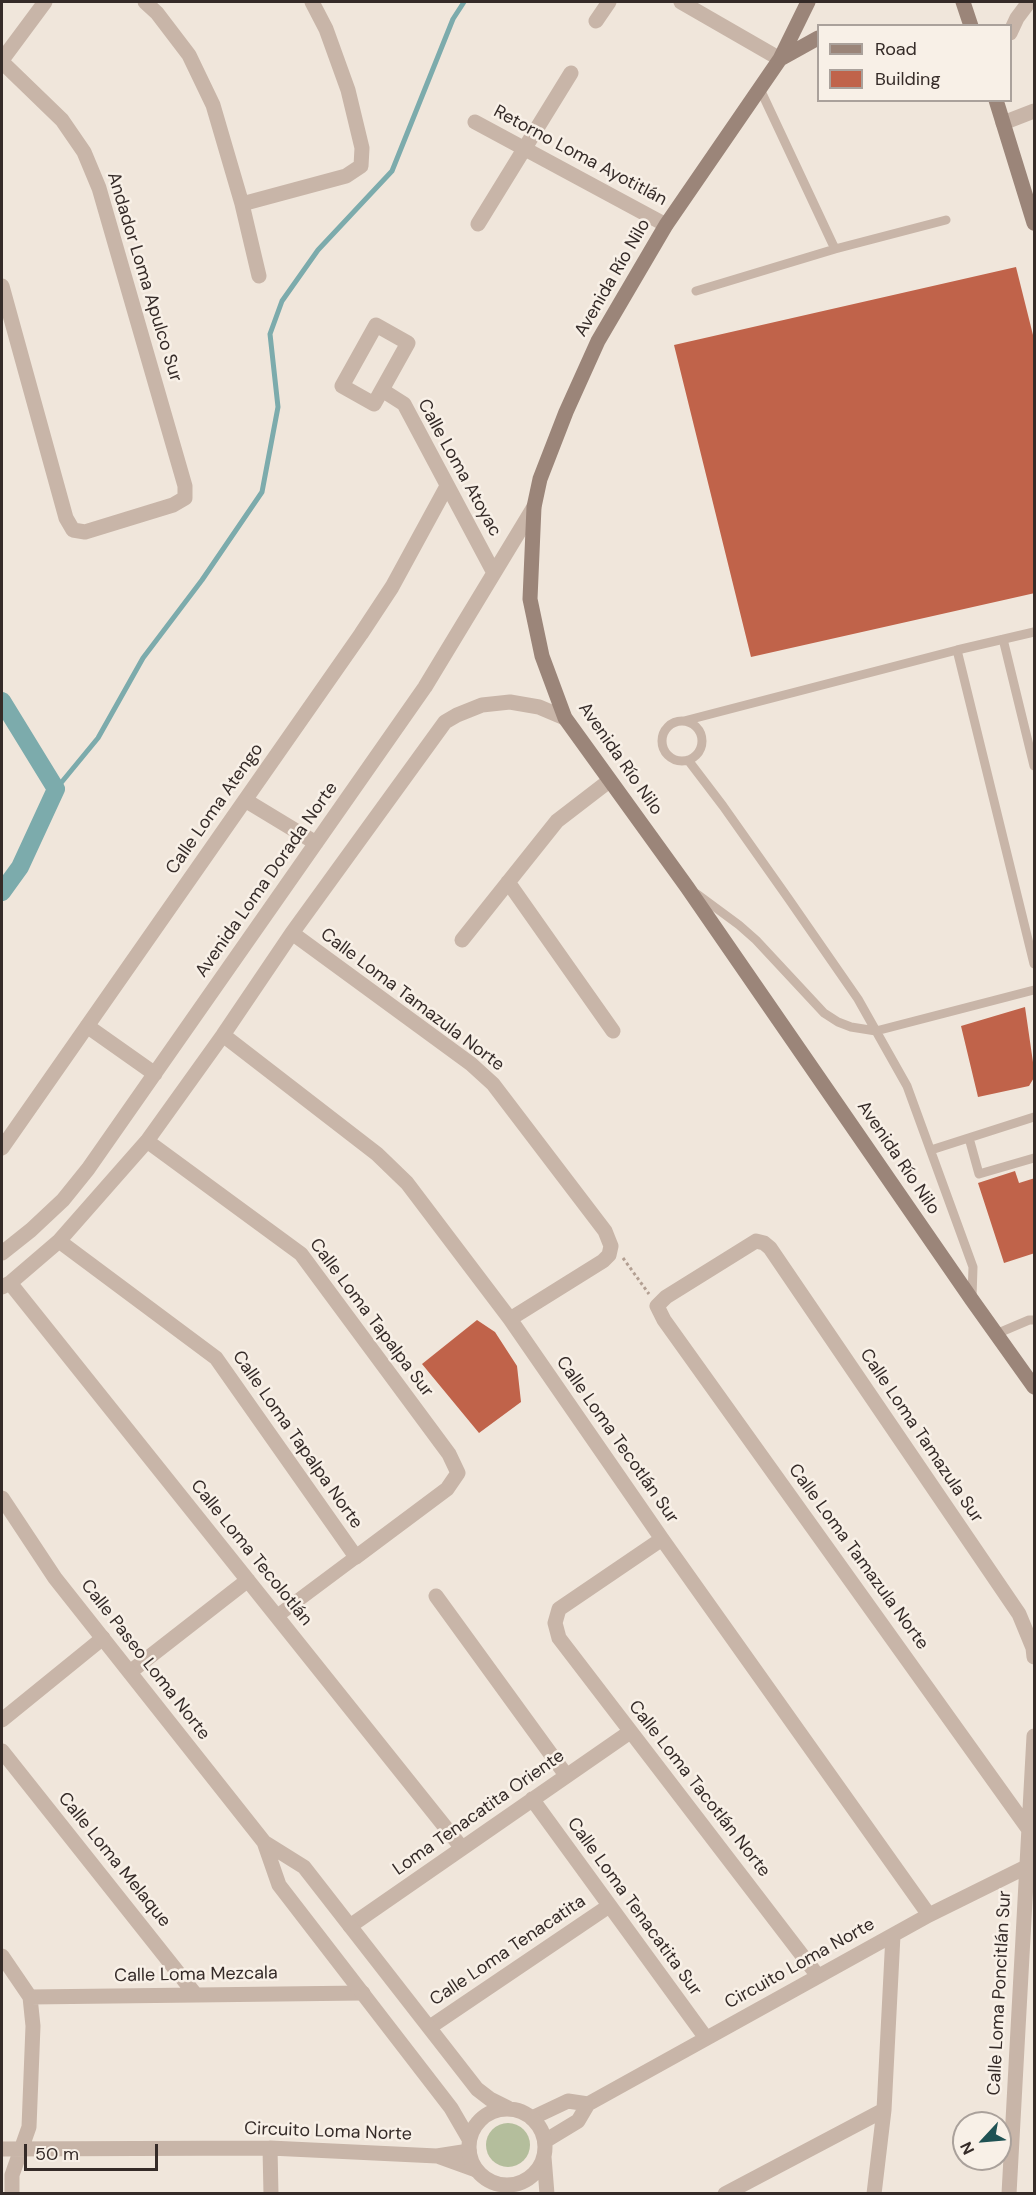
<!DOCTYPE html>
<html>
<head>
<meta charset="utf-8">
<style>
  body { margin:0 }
  #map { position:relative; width:1036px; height:2195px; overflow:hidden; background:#f0e6db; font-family:"DM Sans",sans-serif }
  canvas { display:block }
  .frame { position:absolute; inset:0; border:3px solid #352b28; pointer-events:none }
  .legend { position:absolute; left:817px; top:24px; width:195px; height:78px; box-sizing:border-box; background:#f8f0e7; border:2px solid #aaa19b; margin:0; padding:8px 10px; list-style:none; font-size:18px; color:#352b28 }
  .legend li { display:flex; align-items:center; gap:12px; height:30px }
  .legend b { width:30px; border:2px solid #aaa19b }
  .north { position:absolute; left:952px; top:2111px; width:60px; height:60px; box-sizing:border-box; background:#f8f0e7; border:2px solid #aaa19b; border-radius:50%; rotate:244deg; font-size:16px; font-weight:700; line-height:24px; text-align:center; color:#352b28 }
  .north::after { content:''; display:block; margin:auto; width:21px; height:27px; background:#1f5254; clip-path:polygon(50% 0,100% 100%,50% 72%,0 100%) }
  .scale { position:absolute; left:24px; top:2144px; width:134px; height:27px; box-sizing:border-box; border:3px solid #352b28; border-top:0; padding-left:8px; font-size:18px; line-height:21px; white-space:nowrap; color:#352b28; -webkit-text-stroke:4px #f8f0e7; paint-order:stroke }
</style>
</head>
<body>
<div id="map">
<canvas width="1036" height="2195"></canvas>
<div class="frame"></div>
<ul class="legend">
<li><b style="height:8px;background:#9b8579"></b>Road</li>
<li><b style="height:16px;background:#c0634a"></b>Building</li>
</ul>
<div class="north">N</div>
<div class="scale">50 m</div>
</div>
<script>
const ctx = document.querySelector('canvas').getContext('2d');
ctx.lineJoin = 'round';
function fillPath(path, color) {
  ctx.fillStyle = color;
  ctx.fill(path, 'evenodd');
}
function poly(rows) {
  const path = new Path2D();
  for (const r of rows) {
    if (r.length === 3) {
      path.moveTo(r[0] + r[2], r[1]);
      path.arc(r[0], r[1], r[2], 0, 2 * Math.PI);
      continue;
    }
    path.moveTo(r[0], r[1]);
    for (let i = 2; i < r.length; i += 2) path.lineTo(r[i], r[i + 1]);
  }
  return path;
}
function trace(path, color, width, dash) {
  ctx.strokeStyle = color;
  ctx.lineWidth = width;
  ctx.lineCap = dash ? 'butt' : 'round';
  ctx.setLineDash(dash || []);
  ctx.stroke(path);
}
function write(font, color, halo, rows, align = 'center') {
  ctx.font = font + ' "DM Sans",sans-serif';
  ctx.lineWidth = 5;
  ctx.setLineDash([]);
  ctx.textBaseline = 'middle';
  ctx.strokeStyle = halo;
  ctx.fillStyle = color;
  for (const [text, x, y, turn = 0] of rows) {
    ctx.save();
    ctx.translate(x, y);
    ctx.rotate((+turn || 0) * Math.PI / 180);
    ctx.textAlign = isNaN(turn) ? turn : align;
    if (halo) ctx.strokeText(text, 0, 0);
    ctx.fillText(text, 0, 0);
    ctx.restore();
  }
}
fillPath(poly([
  [508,2145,22]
]), '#b4be9c');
trace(poly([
  [56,789,98,738,143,658,202,580,262,492,278,407,270,334,282,301,318,250,392,171,453,19,464,2]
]), '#7cabac', 5);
trace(poly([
  [2,701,56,789,20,867,2,892]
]), '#7cabac', 18);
fillPath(poly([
  [1016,267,1035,343,1035,593,751,657,674,345],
  [1025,1007,1035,1076,1029,1086,978,1097,961,1026],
  [1015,1171,1019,1183,1035,1178,1035,1253,1004,1263,978,1183],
  [477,1320,495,1332,517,1366,521,1402,479,1433,422,1364]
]), '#c0634a');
trace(poly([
  [623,1258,649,1294]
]), '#b39f92', 3, [3, 3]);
trace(poly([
  [760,89,835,249],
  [696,291,835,249,946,220],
  [1003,639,1034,766],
  [957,650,1034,964],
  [684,721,957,650,1034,632],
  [682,741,20],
  [688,760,723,806,788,898,858,999,876,1031,1034,990],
  [697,894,739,925,756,940,824,1013,838,1022,851,1027,876,1031,907,1086,973,1267,972,1297],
  [969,1138,979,1174,1034,1158],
  [931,1150,1034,1117],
  [996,1334,1029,1320,1034,1320]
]), '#c8b5a8', 9);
trace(poly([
  [277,1616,356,1557]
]), '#c8b5a8', 14);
trace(poly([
  [145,2,157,13,189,55,213,105,242,204,259,276],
  [681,2,780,59],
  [596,21,609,2],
  [1010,33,1017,18,1029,2],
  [2,60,45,2],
  [2,62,62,120,84,152,99,188,185,486,185,498,173,505,85,532,73,530,66,518,2,286],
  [475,122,666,225],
  [1003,123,1034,111],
  [242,204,346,176,361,166,362,148,348,90,326,29,312,2],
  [478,224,571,73],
  [376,325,408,343,374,404,342,386,376,325],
  [382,390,404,404,494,573],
  [245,800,316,843],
  [508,882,613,1031],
  [292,933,471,1064,493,1084,605,1231,611,1246,609,1255,603,1261,510,1319],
  [462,940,557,821,609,781],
  [87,1026,155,1074],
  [223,1035,377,1154,407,1183,510,1319,662,1539,929,1915],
  [2,1148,361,634,392,587,447,486],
  [59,1241,216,1358,356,1557,447,1489,458,1473,449,1454,301,1254,147,1141],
  [2,1253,31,1230,63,1200,88,1169,425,687,534,507],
  [10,1283,462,1848],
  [2,1287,10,1283,59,1241,147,1141,223,1035,292,933,445,722,457,715,482,705,510,702,539,707,565,718],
  [662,1539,559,1609,555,1623,559,1638,818,1976],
  [436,1596,566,1775],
  [130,1672,248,1580],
  [2,1720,103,1638],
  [2,1751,195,1994],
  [532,1799,706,2038],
  [1029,1830,664,1320,657,1306,666,1297,756,1241,764,1243,770,1248,1019,1614,1033,1648,1034,1657],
  [350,1926,630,1732],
  [2,1956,30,1997,33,2026,29,2127,12,2175,12,2194],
  [30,1997,363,1993],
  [430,2027,609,1906],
  [532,2118,568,2101,588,2104],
  [545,2141,578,2121,588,2104,929,1915,1034,1863],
  [270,2148,271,2194],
  [2,2149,270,2148,437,2156,469,2151],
  [440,2157,476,2170],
  [725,2194,884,2110],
  [874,2194,884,2110,893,1935],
  [1009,2194,1034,1736]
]), '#c8b5a8', 15);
trace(poly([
  [2,1498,55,1578,264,1842,279,1885,451,2108,469,2139],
  [264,1842,304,1867,477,2089,490,2099,508,2108],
  [507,2147,38],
  [544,2157,547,2194]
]), '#c8b5a8', 15);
trace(poly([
  [808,2,780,59,666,225,598,341,566,412,540,479,534,507,530,599,542,656,565,718,687,887,972,1300,1034,1387],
  [963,2,971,26],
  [782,58,818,38],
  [996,100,1034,223]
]), '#9b8579', 15);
write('18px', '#352b28', '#f8f0e7', [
  ["Retorno Loma Ayotitlán",580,156,28],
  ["Andador Loma Apulco Sur",144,277,73],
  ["Avenida Río Nilo",613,278,-60],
  ["Calle Loma Atoyac",459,468,61],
  ["Avenida Río Nilo",620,759,55],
  ["Calle Loma Atengo",215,809,-55],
  ["Avenida Loma Dorada Norte",267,880,-55],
  ["Calle Loma Tamazula Norte",412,1000,37],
  ["Avenida Río Nilo",898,1158,56],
  ["Calle Loma Tapalpa Sur",371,1318,53],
  ["Calle Loma Tamazula Sur",921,1436,56],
  ["Calle Loma Tapalpa Norte",297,1440,55],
  ["Calle Loma Tecotlán Sur",617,1440,55],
  ["Calle Loma Tecolotlán",251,1553,51],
  ["Calle Loma Tamazula Norte",858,1557,54],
  ["Calle Paseo Loma Norte",145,1660,52],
  ["Calle Loma Tacotlán Norte",699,1789,52],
  ["Loma Tenacatita Oriente",479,1813,-35],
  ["Calle Loma Melaque",114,1860,51],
  ["Calle Loma Tenacatita Sur",634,1907,54],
  ["Calle Loma Tenacatita",508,1951,-34],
  ["Circuito Loma Norte",800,1964,-29],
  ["Calle Loma Mezcala",196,1975,-1],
  ["Calle Loma Poncitlán Sur",1000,1993,-87],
  ["Circuito Loma Norte",328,2132,2]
]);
</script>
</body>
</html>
